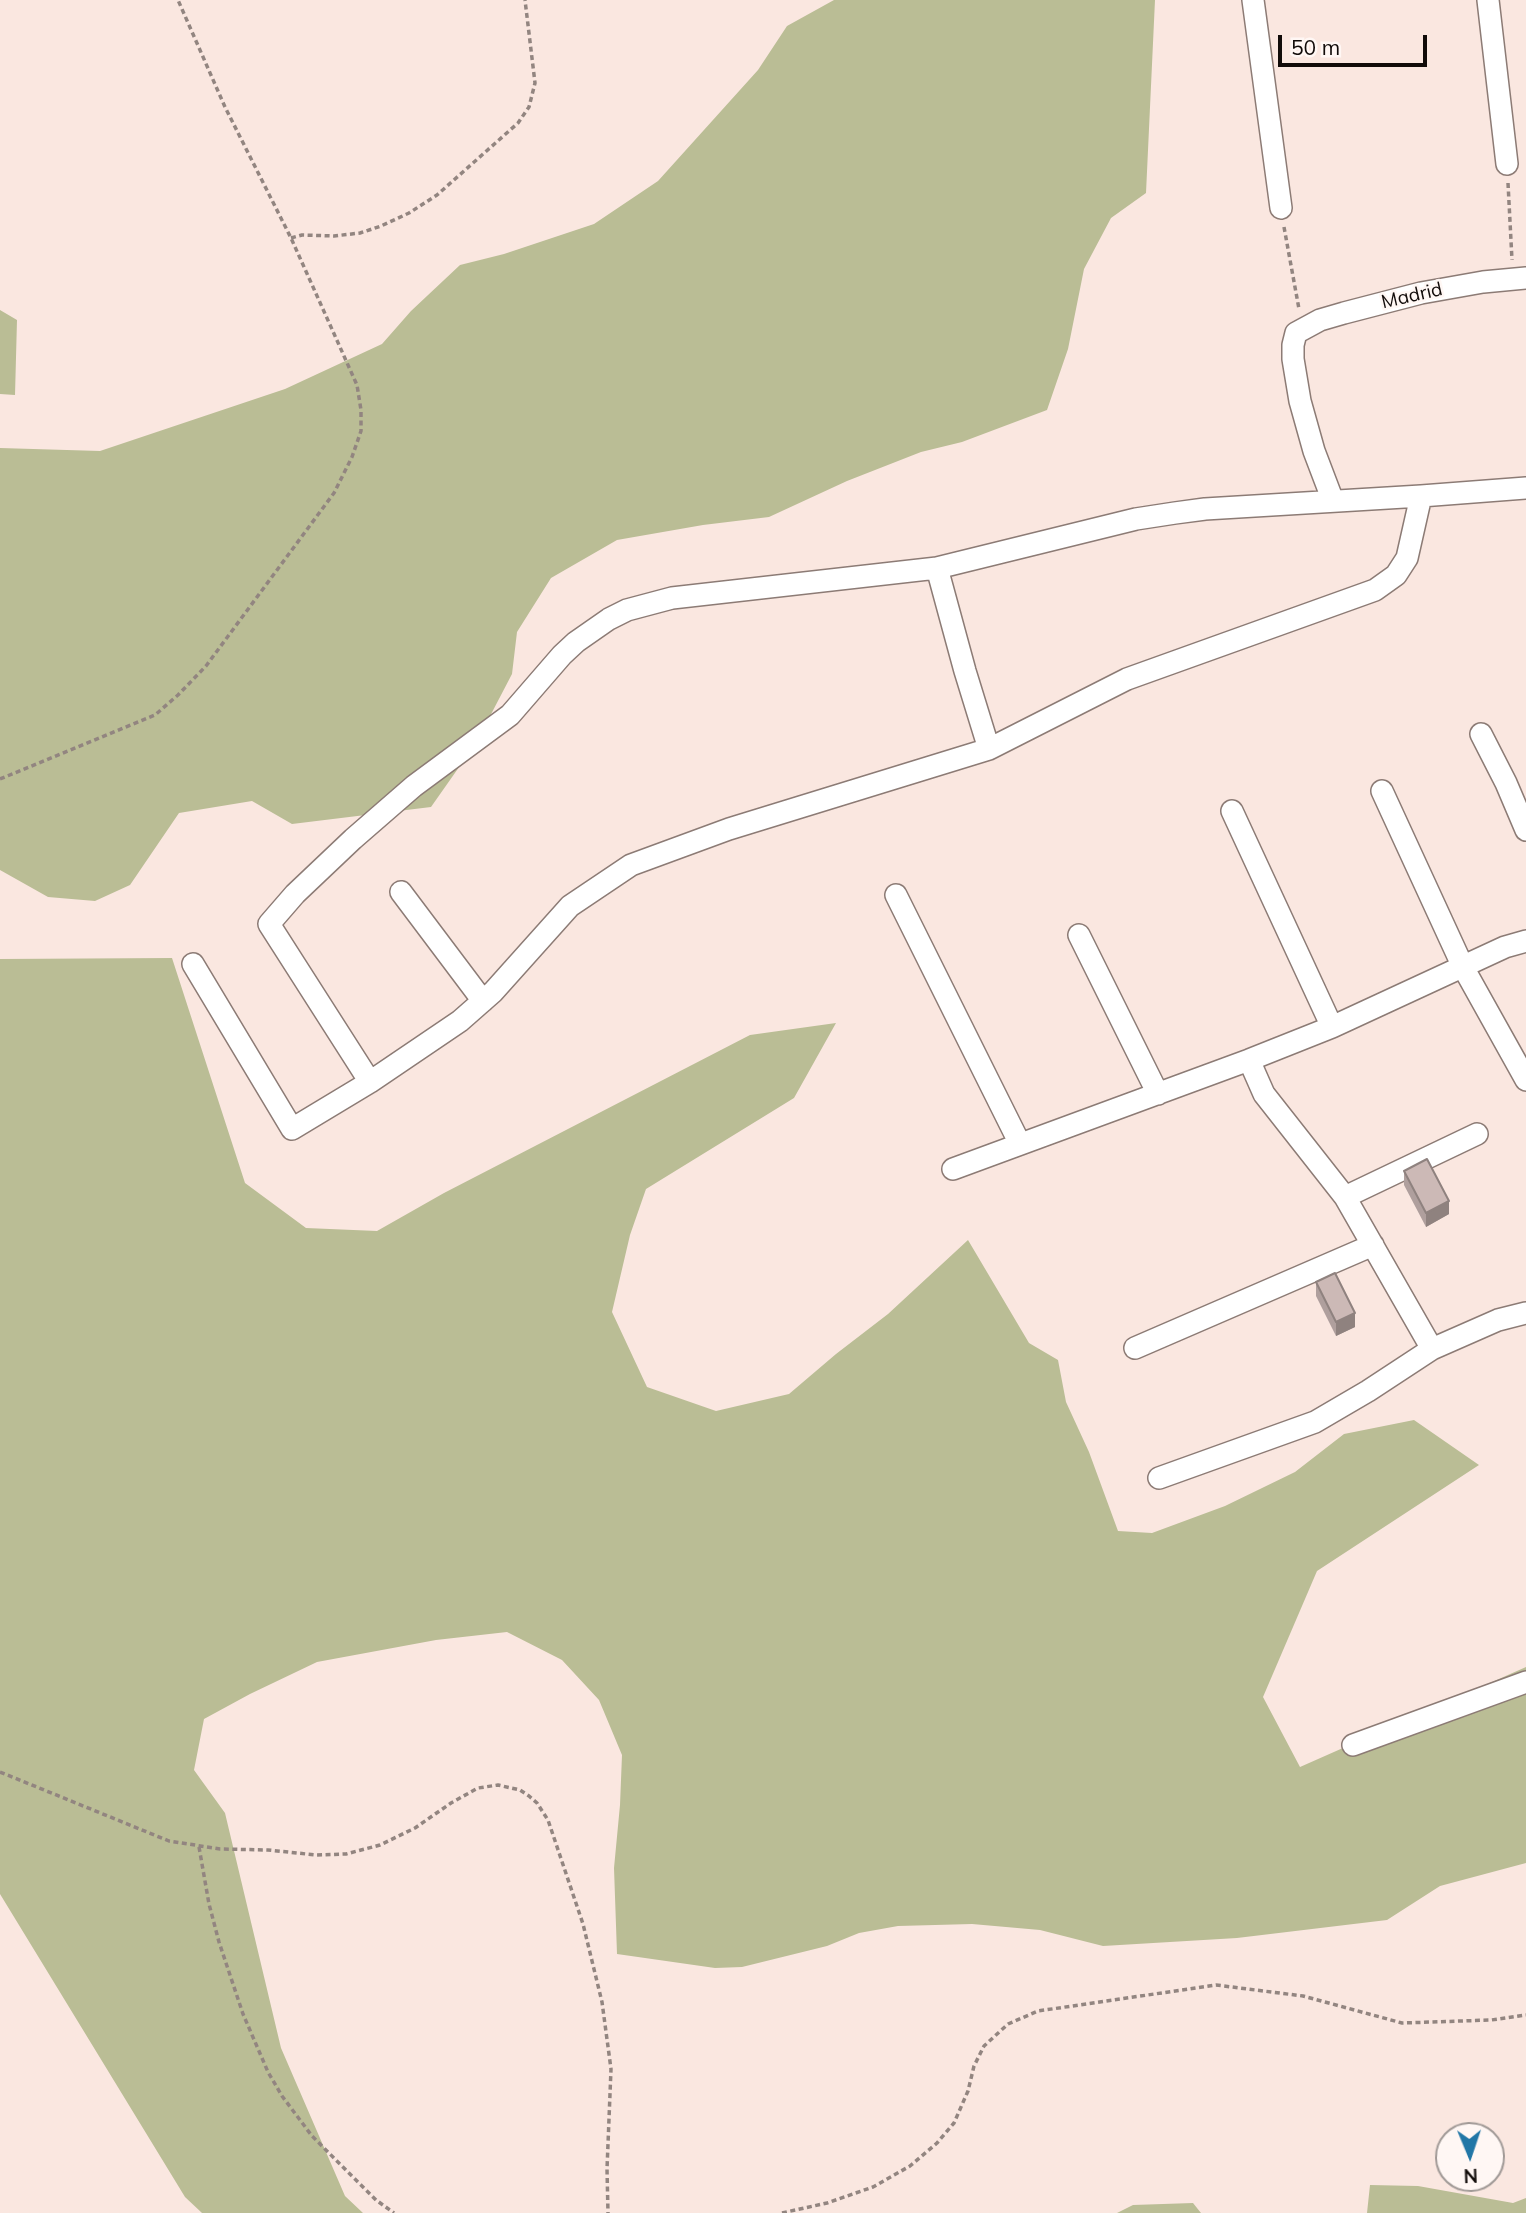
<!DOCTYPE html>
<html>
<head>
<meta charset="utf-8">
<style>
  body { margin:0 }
  #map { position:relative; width:1526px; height:2213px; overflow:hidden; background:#fae7e0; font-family:Mulish,sans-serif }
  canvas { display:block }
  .north { position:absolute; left:1435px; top:2122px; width:70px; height:70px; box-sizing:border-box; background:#fff7f4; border:2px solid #a09996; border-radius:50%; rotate:178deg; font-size:19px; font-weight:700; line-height:28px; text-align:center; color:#110b09 }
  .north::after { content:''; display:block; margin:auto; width:24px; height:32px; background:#2176a6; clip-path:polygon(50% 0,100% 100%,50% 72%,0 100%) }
  .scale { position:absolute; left:1278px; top:35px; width:149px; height:32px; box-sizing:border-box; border:4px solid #110b09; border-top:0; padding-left:9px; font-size:21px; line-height:24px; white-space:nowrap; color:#110b09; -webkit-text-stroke:5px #fff7f4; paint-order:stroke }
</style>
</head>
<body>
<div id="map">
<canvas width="1526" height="2213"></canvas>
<div class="north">N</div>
<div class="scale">50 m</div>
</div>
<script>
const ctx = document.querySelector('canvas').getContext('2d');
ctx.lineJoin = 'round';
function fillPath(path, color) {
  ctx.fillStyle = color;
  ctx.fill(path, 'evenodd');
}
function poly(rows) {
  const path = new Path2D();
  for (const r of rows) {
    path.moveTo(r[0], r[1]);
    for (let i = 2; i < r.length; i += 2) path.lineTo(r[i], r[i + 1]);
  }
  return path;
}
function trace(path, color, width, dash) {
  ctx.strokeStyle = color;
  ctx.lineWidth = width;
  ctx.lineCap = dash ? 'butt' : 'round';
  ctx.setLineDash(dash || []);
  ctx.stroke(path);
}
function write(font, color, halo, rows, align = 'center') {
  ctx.font = font + ' Mulish,sans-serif';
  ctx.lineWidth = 5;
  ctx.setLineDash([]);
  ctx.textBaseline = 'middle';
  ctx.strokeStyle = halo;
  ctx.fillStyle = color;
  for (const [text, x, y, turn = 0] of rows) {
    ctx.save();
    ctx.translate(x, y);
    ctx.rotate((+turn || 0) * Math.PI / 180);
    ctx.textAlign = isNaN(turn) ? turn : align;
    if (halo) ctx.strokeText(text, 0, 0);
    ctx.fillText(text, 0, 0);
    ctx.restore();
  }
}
fillPath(poly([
  [834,0,1155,0,1146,193,1111,218,1084,269,1068,349,1047,410,962,442,921,452,847,481,769,517,703,525,617,540,551,578,517,632,512,674,476,743,431,807,292,824,252,801,179,813,130,885,95,901,48,897,0,870,0,448,100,451,285,389,382,344,411,311,460,265,504,254,594,224,658,181,758,70,787,26],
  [0,310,17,320,15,395,0,394],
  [172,958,245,1183,306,1228,377,1231,444,1193,750,1035,836,1023,794,1098,646,1189,630,1235,612,1312,647,1387,716,1411,789,1394,836,1354,888,1314,968,1240,1029,1343,1058,1360,1066,1402,1089,1452,1118,1531,1152,1533,1225,1506,1295,1472,1344,1434,1414,1420,1479,1465,1317,1571,1263,1697,1300,1767,1526,1667,1526,1863,1440,1886,1387,1920,1237,1938,1103,1946,1040,1930,972,1924,898,1926,859,1933,827,1946,742,1967,715,1968,617,1954,614,1868,620,1805,622,1755,599,1700,562,1660,507,1632,436,1640,317,1662,250,1694,204,1719,194,1770,225,1813,281,2048,345,2196,363,2213,202,2213,185,2197,0,1894,0,959],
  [1370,2185,1418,2186,1513,2203,1526,2198,1526,2213,1367,2213],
  [1193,2203,1201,2213,1117,2213,1133,2205]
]), '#babd95');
const minor = poly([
  [1253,0,1281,208],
  [1488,0,1507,164],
  [1333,501,1314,451,1300,401,1293,359,1293,345,1296,333,1320,320,1344,313,1421,293,1483,282,1526,278],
  [937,568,965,671,989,749],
  [1481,734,1506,783,1526,830],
  [1382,791,1463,967,1526,1080],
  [1232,811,1332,1027],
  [401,892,483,1001],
  [896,895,1020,1144],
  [1079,935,1158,1094],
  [193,964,292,1129,370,1082,460,1021,493,992,570,906,631,865,729,829,989,749,1127,679,1375,590,1396,575,1407,558,1421,496],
  [1249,1060,1264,1094,1345,1197,1432,1349],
  [370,1082,269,924,295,894,353,839,414,786,510,715,562,655,576,642,609,619,627,610,672,598,937,568,1136,519,1175,513,1205,509,1421,496,1526,488],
  [953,1169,1249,1060,1332,1027,1505,947,1526,941],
  [1345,1197,1477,1134],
  [1135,1348,1373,1245],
  [1159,1478,1315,1422,1368,1391,1432,1349,1498,1320,1526,1313],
  [1353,1745,1526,1682]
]);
trace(minor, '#8c7b75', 24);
trace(poly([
  [1508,183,1512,260],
  [1284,227,1299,309],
  [291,238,302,235,334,236,360,233,381,226,409,213,437,195,518,123,529,107,535,83,525,0],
  [0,779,155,715,178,695,206,666,334,493,352,457,361,431,361,410,357,385,291,238,225,107,178,0],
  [0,1772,169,1841,220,1849,268,1850,316,1855,346,1854,380,1845,415,1828,451,1803,478,1788,498,1785,520,1790,529,1796,537,1803,548,1820,583,1924,602,2002,611,2069,607,2169,608,2213],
  [199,1847,209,1904,219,1942,243,2014,268,2072,282,2096,312,2136,376,2200,394,2213],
  [782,2213,827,2203,873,2187,910,2166,937,2143,954,2123,968,2091,974,2066,984,2046,1008,2024,1038,2011,1216,1985,1303,1996,1402,2023,1491,2020,1526,2015]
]), '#928580', 3.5, [5, 3.5]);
trace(minor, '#fff', 21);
fillPath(poly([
  [1404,1171,1449,1214,1426,1227,1404,1185],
  [1316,1282,1355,1327,1336,1336,1316,1296]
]), '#af9f9d');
fillPath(poly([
  [1449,1201,1449,1214,1426,1227,1426,1213],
  [1355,1313,1355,1327,1336,1336,1336,1322]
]), '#8f827f');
const building = poly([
  [1427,1159,1449,1201,1426,1213,1404,1171,1427,1159],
  [1335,1273,1355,1313,1336,1322,1316,1282,1335,1273]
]);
fillPath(building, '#ccb9b6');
trace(building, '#8f827f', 2);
write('19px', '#110b09', '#fff7f4', [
  ["Madrid",1412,296,-13]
]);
</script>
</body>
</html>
